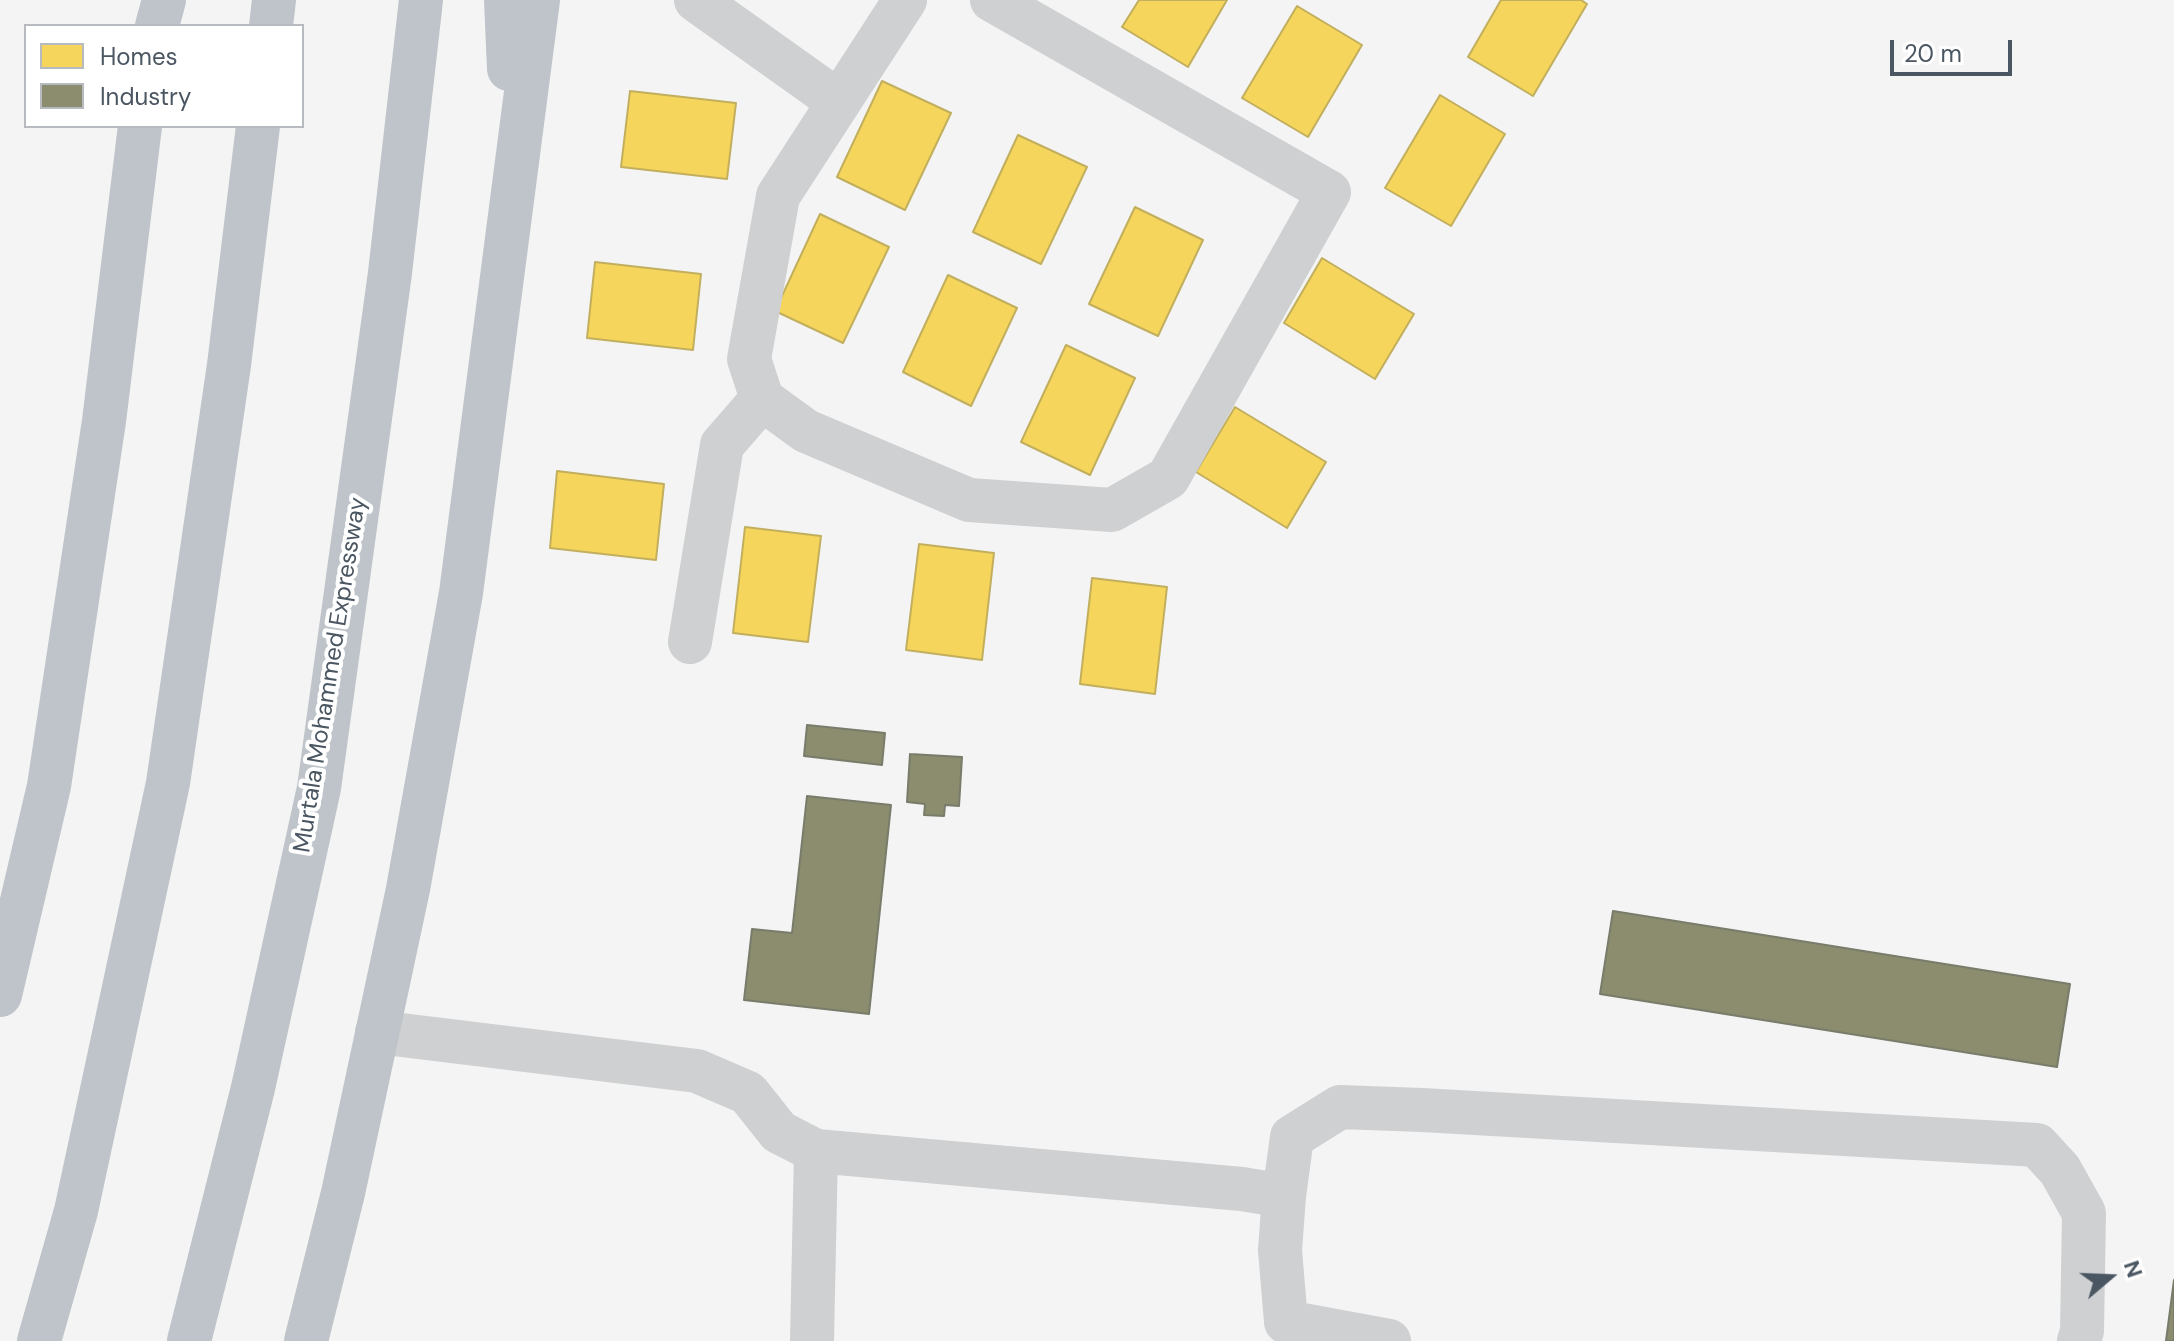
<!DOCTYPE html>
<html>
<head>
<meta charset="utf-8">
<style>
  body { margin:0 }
  #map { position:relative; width:2174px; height:1341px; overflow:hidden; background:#f4f4f4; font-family:"DM Sans",sans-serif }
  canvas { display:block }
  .legend { position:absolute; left:24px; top:24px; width:280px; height:104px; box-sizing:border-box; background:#fff; border:2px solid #b7bbc0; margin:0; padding:10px 14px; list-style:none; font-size:24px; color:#4a5661 }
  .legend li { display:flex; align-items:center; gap:16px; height:40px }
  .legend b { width:40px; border:2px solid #b7bbc0 }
  .north { position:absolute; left:2070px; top:1237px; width:80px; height:80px; -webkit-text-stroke:6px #fff; paint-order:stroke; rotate:71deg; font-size:22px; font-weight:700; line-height:32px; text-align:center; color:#4a5661 }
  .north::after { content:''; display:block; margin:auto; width:28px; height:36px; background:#4a5661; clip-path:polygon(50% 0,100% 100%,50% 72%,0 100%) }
  .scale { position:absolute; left:1890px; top:40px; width:122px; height:36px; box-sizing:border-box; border:4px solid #4a5661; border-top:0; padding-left:10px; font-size:24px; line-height:28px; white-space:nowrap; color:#4a5661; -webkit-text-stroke:6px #fff; paint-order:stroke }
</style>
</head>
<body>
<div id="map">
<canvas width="2174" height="1341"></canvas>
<ul class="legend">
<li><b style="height:22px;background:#f6d55c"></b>Homes</li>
<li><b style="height:22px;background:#8c8c6e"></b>Industry</li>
</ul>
<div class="north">N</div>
<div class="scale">20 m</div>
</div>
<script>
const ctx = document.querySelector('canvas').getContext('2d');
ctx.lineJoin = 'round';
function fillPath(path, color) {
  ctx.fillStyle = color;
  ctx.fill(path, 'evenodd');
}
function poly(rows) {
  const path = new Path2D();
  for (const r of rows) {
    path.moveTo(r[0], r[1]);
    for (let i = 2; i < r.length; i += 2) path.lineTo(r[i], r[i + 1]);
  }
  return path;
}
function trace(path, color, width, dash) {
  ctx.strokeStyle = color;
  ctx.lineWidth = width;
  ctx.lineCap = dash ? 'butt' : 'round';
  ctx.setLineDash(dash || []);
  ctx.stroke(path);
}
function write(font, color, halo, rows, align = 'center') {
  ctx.font = font + ' "DM Sans",sans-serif';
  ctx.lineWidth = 8;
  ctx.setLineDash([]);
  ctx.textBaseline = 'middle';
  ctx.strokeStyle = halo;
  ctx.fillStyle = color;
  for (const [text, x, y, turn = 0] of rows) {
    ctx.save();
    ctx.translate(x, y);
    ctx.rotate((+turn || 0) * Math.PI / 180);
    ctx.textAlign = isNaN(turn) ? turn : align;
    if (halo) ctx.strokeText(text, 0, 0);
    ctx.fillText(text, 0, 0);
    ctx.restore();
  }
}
const homes = poly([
  [1139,0,1227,0,1188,67,1122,27,1139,0],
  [1501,0,1581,0,1587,4,1533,96,1468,57,1501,0],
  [1297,6,1362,45,1308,137,1242,98,1297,6],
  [882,81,951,113,905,210,837,177,882,81],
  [630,91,736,103,727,179,621,167,630,91],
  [1440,95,1505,134,1451,226,1385,188,1440,95],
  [1018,135,1087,167,1041,264,973,232,1018,135],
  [1135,207,1203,240,1158,336,1089,304,1135,207],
  [820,214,889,247,843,343,775,311,820,214],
  [1322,258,1414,314,1375,379,1284,323,1322,258],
  [595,262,701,274,693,350,587,338,595,262],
  [948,275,1017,308,971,406,903,372,948,275],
  [1066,345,1135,378,1090,475,1021,442,1066,345],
  [1235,407,1326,462,1287,528,1196,472,1235,407],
  [557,471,664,484,656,560,550,548,557,471],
  [745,527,821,536,808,642,733,633,745,527],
  [919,544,994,553,982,660,906,650,919,544],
  [1092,578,1167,587,1155,694,1080,684,1092,578]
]);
fillPath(homes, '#f6d55c');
trace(homes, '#c2af5e', 2);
const industry = poly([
  [807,725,885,733,882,765,804,756,807,725],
  [910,754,962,757,959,806,945,805,944,816,924,815,925,804,907,802,910,754],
  [807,796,891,805,869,1014,744,1000,752,929,792,933,807,796],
  [1613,911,2070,984,2057,1067,1600,994,1613,911],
  [2174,1280,2174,1341,2166,1341,2174,1280]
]);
fillPath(industry, '#8c8c6e');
trace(industry, '#787c6a', 2);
trace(poly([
  [696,0,839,102],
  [905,0,778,196,749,359,762,399,806,431,969,500,1112,510,1168,478,1329,192,992,0],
  [690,642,722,445,762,399],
  [377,1032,697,1071,748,1093,779,1132,816,1151,1242,1189,1284,1196],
  [812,1341,816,1151],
  [1389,1341,1286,1322,1280,1250,1284,1196,1292,1137,1340,1107,1422,1110,2037,1145,2060,1170,2084,1213,2082,1331,2079,1341]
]), '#ced0d2', 44);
trace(poly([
  [506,0,509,69],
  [157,26,164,0],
  [271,26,274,0],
  [0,995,49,786,104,421,140,126],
  [39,1341,76,1211,168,783,229,365,258,126],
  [189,1341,253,1088,319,788,390,273,421,0],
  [306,1341,343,1193,408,889,461,593,538,0]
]), '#bec4c9', 44);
write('24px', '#4a5661', '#fff', [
  ["Murtala Mohammed Expressway",331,675,-81]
]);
</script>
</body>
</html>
